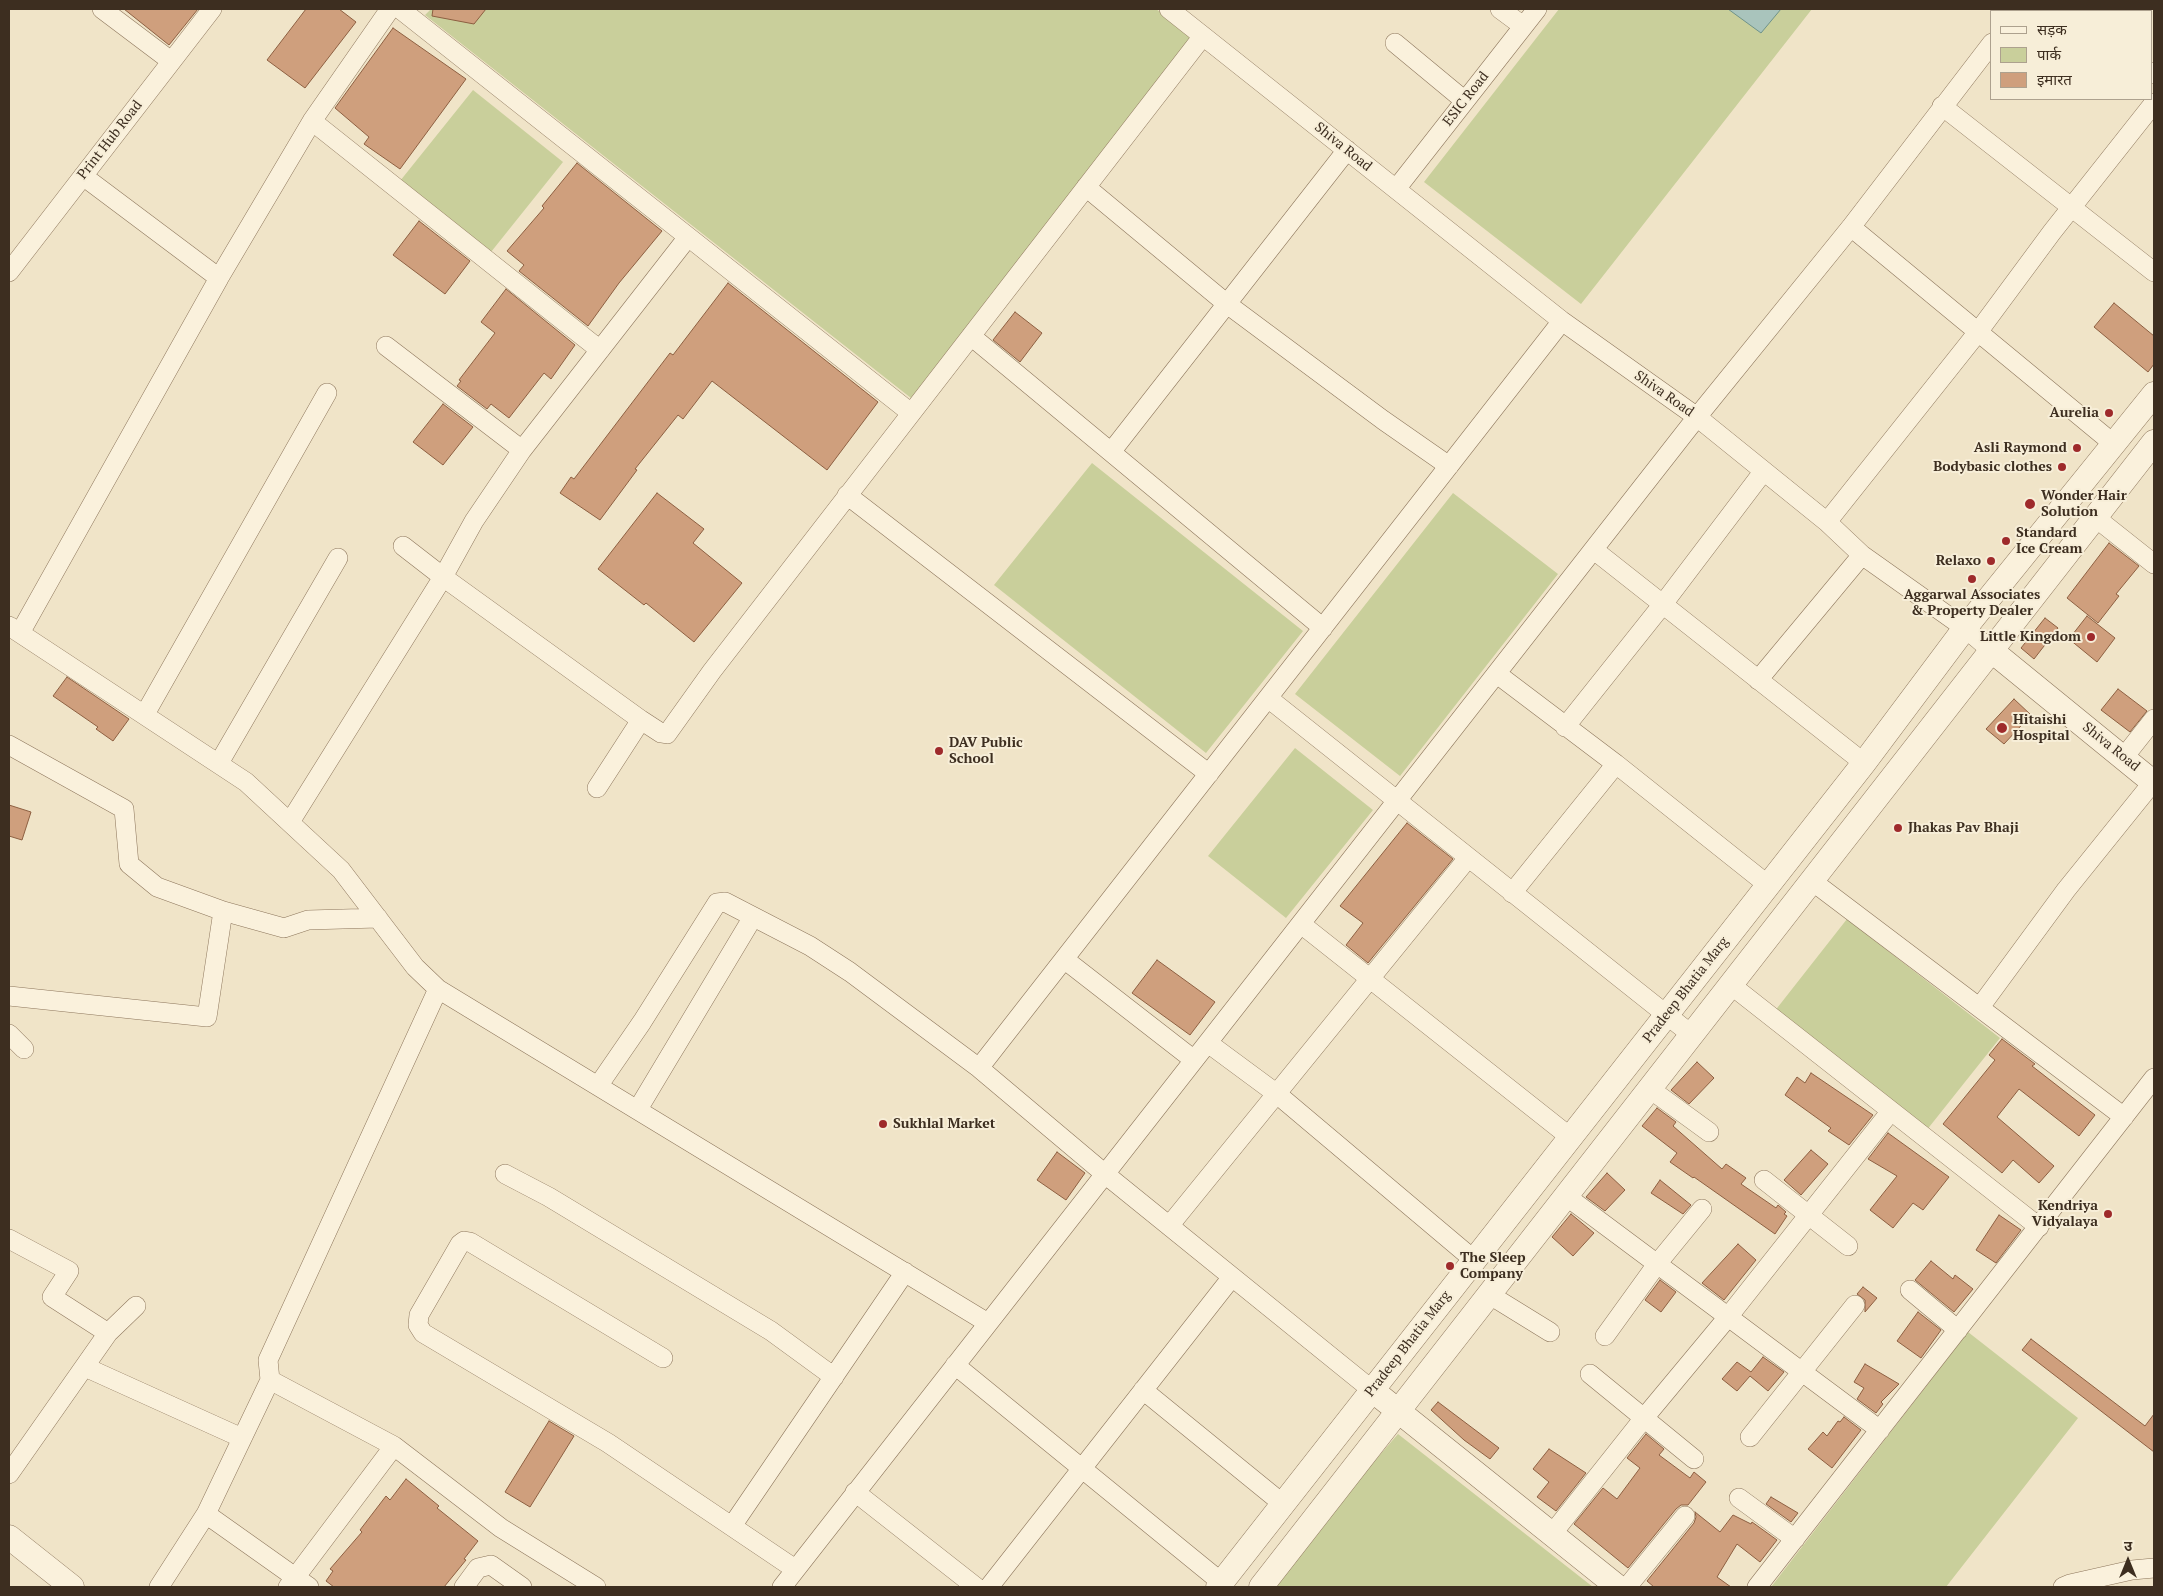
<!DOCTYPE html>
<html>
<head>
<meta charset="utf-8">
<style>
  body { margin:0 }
  #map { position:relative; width:2163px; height:1596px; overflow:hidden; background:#f0e4c8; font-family:"PT Serif","Noto Sans Devanagari",serif }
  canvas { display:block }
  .frame { position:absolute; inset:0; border:10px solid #3d2e20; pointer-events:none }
  .legend { position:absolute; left:1990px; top:10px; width:162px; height:90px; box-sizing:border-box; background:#f7eed8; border:1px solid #ada18e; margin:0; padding:6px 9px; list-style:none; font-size:15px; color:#3d2e20 }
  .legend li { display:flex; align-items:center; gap:10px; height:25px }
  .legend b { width:25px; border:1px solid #ada18e }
  .north { position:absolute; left:2103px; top:1536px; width:50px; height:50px; -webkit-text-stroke:4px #f7eed8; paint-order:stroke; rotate:0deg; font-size:14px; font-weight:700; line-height:20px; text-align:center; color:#3d2e20 }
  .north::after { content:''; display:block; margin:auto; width:18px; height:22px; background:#3d2e20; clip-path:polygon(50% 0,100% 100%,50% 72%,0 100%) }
</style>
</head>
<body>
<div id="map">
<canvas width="2163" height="1596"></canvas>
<div class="frame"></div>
<ul class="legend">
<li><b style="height:6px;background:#faf1dc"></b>सड़क</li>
<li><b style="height:14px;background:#c9cf9b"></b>पार्क</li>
<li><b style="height:14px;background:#cf9f7d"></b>इमारत</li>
</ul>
<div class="north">उ</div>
</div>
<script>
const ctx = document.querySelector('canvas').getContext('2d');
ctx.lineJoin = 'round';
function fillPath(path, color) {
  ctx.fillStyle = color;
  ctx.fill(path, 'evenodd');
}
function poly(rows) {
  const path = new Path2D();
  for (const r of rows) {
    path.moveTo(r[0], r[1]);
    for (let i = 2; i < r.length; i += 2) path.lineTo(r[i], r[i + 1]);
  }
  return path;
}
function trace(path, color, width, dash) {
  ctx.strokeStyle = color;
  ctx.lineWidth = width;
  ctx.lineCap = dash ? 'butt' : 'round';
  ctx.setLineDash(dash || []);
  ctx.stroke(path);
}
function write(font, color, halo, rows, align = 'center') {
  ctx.font = font + ' "PT Serif",serif';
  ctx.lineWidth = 4;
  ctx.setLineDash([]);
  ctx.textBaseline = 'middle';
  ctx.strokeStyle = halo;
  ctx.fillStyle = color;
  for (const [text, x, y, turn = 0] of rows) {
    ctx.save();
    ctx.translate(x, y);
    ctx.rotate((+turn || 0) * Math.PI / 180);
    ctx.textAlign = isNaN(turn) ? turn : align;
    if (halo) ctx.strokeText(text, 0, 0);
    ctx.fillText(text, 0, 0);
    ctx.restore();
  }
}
fillPath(poly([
  [431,9,1156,9,1192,36,911,398,425,15],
  [1559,9,1812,9,1581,304,1424,182],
  [473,90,563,162,491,252,400,181],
  [1092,463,1303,631,1206,753,994,585],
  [1453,493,1558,574,1400,776,1295,694],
  [1295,748,1373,810,1286,918,1208,856],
  [1847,919,2000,1038,1926,1131,1774,1012],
  [1968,1332,2078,1418,1946,1587,1771,1587],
  [1398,1434,1593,1587,1265,1587]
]), '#c9cf9b');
const water = poly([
  [1728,9,1781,9,1761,33,1728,9]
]);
fillPath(water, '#a9c4bc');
trace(water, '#6f938a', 1);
const building = poly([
  [124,9,198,9,169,45,124,9],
  [306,9,339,9,356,22,305,88,267,60,306,9],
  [433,9,486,9,474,24,432,16,433,9],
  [393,28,466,79,400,169,364,144,369,137,335,108,393,28],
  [577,163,662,231,619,283,588,326,519,271,524,265,507,251,544,208,542,206,577,163],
  [419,221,470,261,445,294,393,255,419,221],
  [728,283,878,402,827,470,712,381,683,419,678,415,635,469,637,470,600,520,560,493,571,477,574,479,670,353,673,355,728,283],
  [506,289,575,345,551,379,544,373,509,418,491,404,487,409,457,386,461,381,459,380,495,333,481,322,506,289],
  [2114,303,2154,336,2154,364,2148,372,2094,327,2114,303],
  [1015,312,1042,333,1020,362,993,340,1015,312],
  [443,404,473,427,443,465,413,442,443,404],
  [657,493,704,529,693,543,742,583,694,642,646,603,644,605,598,569,657,493],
  [2109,543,2139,566,2116,594,2119,596,2098,623,2067,598,2109,543],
  [2087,616,2115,638,2097,662,2069,639,2087,616],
  [2045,618,2058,628,2034,659,2021,648,2045,618],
  [67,677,129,719,113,741,96,729,98,727,53,696,67,677],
  [2118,689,2147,711,2130,732,2101,710,2118,689],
  [2014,699,2031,715,2004,744,1986,729,2014,699],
  [9,805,31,812,22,840,9,836,9,805],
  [1407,823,1453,859,1368,963,1346,945,1363,923,1340,906,1407,823],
  [1157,960,1215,1002,1190,1035,1132,993,1157,960],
  [2002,1039,2035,1064,2032,1066,2095,1115,2079,1136,2019,1089,1997,1117,2054,1166,2039,1183,2013,1160,2002,1173,1943,1124,1995,1060,1989,1055,2002,1039],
  [1697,1062,1714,1078,1689,1104,1671,1090,1697,1062],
  [1811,1073,1873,1115,1849,1145,1828,1131,1831,1128,1785,1095,1797,1077,1805,1083,1811,1073],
  [1657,1108,1676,1122,1673,1126,1722,1169,1726,1164,1746,1178,1741,1184,1776,1208,1778,1205,1786,1212,1784,1214,1787,1216,1775,1234,1694,1177,1693,1178,1670,1162,1677,1153,1642,1126,1657,1108],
  [1888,1133,1949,1177,1923,1210,1913,1203,1893,1228,1870,1210,1897,1176,1868,1159,1888,1133],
  [1811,1150,1828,1164,1801,1195,1784,1180,1811,1150],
  [1057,1152,1085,1173,1066,1200,1037,1180,1057,1152],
  [1607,1173,1625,1190,1605,1211,1586,1197,1607,1173],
  [1660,1180,1691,1205,1683,1214,1651,1193,1660,1180],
  [1571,1214,1594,1233,1573,1256,1552,1237,1571,1214],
  [1999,1215,2021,1230,1996,1263,1976,1250,1999,1215],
  [1738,1244,1756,1260,1724,1300,1702,1283,1738,1244],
  [1931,1261,1953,1279,1955,1275,1973,1289,1954,1312,1915,1280,1931,1261],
  [1660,1280,1676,1292,1661,1312,1645,1300,1660,1280],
  [1863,1287,1877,1298,1865,1312,1865,1300,1857,1294,1863,1287],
  [1918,1312,1941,1330,1921,1358,1897,1341,1918,1312],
  [2031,1339,2145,1426,2154,1414,2154,1452,2022,1350,2031,1339],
  [1763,1357,1784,1372,1768,1391,1750,1376,1737,1391,1722,1379,1737,1362,1751,1372,1763,1357],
  [1865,1364,1899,1384,1881,1402,1883,1404,1876,1413,1857,1399,1864,1388,1854,1382,1865,1364],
  [1438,1402,1499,1448,1490,1459,1464,1440,1431,1410,1438,1402],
  [1844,1417,1861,1430,1832,1468,1808,1449,1823,1432,1827,1436,1838,1421,1840,1422,1844,1417],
  [549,1421,574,1436,530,1507,505,1492,549,1421],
  [1646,1434,1664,1449,1659,1455,1690,1478,1694,1472,1706,1482,1688,1505,1681,1505,1676,1509,1628,1568,1574,1524,1603,1488,1617,1499,1640,1468,1627,1458,1646,1434],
  [1549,1449,1586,1473,1556,1511,1537,1497,1549,1482,1533,1469,1549,1449],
  [406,1479,439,1506,437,1508,478,1541,464,1559,466,1560,444,1587,334,1587,326,1581,333,1571,330,1569,362,1532,360,1530,386,1496,390,1500,406,1479],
  [1771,1497,1798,1513,1791,1522,1766,1504,1771,1497],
  [1695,1512,1720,1532,1733,1515,1751,1524,1752,1522,1777,1540,1760,1562,1737,1544,1717,1577,1731,1587,1654,1587,1647,1581,1694,1523,1696,1517,1695,1512]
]);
fillPath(building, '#cf9f7d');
trace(building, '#8d5f41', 1);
const minor = poly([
  [102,9,171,61],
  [400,9,911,413],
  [1169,9,1562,321,1697,417,1827,522,1862,555,1965,628,1992,651],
  [1500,9,1523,26],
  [2071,9,2075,11],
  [2017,11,2019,9],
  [1395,43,1465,101],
  [2152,72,2154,74],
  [1942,106,2154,272],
  [312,121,600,350],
  [83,176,219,278],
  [1086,187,1227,304,1383,420,1449,466],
  [1396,189,1537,9],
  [1851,227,2115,445],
  [9,272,212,9],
  [971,336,1323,628],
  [386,346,522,450],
  [1111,452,1347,150],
  [847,495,1209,774],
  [2096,518,2154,564],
  [1827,522,1978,332,2052,232,2154,103],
  [403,546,443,577,641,720,661,733,667,734,712,671,1203,36],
  [1594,550,1864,763],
  [9,626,246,782,341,870,415,967,438,989,988,1323],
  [20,633,219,278,312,121,390,9],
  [1497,674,1616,764,1768,885],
  [1758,680,1862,555],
  [1268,698,1692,1035],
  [145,714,327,393],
  [1565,727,1663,604,1763,472],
  [9,745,124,809,129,864,157,887,223,911],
  [2124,757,2154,719],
  [219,763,338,558],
  [597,788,641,720],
  [290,822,443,577,474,521,522,450,688,237],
  [1812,881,2124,1117],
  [1512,893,1616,764],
  [1301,924,1570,1137],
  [1064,959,1194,1060],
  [1731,985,2039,1227],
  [9,996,207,1017,223,911,284,928,308,920,378,918],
  [1980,1007,2066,890,2153,782],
  [9,1034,24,1049],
  [1208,1043,1277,1094,1474,1260],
  [979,1068,1562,321],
  [598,1086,642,1022,717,903,725,902,810,946,850,972,979,1068,1105,1174,1372,1390],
  [1650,1089,1709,1132],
  [638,1109,753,917],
  [505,1174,549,1197,771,1331,834,1377],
  [1764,1180,1848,1246],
  [1566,1196,1880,1430],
  [1169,1226,1468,858],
  [9,1239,69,1271,52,1297,108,1333],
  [1910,1290,1958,1330],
  [1490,1295,1550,1332],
  [1605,1336,1657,1264,1702,1209],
  [663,1358,470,1242,464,1241,460,1244,419,1315,418,1325,423,1333,608,1443,795,1569],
  [955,1365,1221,1582],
  [85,1367,242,1438],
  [1590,1374,1694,1459],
  [270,1380,394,1446,501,1528,596,1587],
  [1143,1390,1283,1504],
  [1750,1437,1855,1305],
  [9,1474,108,1333,136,1306],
  [855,1492,976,1587],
  [1739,1498,1795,1539],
  [206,1514,309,1587],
  [732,1526,905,1272],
  [1552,1534,1644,1418,1728,1317,1891,1111],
  [159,1587,206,1514,270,1380,268,1360,438,989],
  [288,1587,394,1446],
  [464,1587,478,1568,491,1565,522,1587],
  [782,1587,1697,417,1851,227,1992,43],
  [989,1587,1232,1277],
  [1627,1587,1685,1516],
  [1757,1587,2154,1078],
  [2063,1587,2070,1584,2132,1570,2154,1568]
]);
const tertiary = poly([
  [1992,651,2154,783],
  [1372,1390,1618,1587],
  [9,1537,72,1587],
  [1218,1587,1864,763,1965,628,2154,394],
  [1261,1587,2154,442]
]);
trace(minor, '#8d765c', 20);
trace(tertiary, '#8d765c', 25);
trace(minor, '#faf1dc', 19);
trace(tertiary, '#faf1dc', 24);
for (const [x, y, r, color] of [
  [2109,413,5,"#9e2a2b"],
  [2077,448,5,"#9e2a2b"],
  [2062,467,5,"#9e2a2b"],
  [2030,504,6,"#9e2a2b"],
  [2006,541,5,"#9e2a2b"],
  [1991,561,5,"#9e2a2b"],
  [1972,579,5,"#9e2a2b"],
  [2091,637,5,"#9e2a2b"],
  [2002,728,6,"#9e2a2b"],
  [939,751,5,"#9e2a2b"],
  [1898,828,5,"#9e2a2b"],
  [883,1124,5,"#9e2a2b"],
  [2108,1214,5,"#9e2a2b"],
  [1450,1266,5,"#9e2a2b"]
]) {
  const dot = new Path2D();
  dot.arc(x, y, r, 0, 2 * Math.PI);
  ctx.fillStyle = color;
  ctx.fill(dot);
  trace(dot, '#f7eed8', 2);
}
write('14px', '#3d2e20', '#f7eed8', [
  ["ESIC Road",1466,99,-52],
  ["Print Hub Road",110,140,-52],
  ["Shiva Road",1343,147,39],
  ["Shiva Road",1664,394,35],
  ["Shiva Road",2111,747,39],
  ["Pradeep Bhatia Marg",1686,990,-52],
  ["Pradeep Bhatia Marg",1408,1344,-52]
]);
write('bold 14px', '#3d2e20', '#f7eed8', [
  ["Aurelia",2099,413,"right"],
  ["Asli Raymond",2067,448,"right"],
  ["Bodybasic clothes",2052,467,"right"],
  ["Wonder Hair",2041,496],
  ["Solution",2041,512],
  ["Standard",2016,533],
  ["Ice Cream",2016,549],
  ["Relaxo",1981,561,"right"],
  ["Aggarwal Associates",1972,595,"center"],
  ["& Property Dealer",1972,611,"center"],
  ["Little Kingdom",2081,637,"right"],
  ["Hitaishi",2013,720],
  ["Hospital",2013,736],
  ["DAV Public",949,743],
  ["School",949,759],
  ["Jhakas Pav Bhaji",1908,828],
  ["Sukhlal Market",893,1124],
  ["Kendriya",2098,1206,"right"],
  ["Vidyalaya",2098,1222,"right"],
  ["The Sleep",1460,1258],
  ["Company",1460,1274]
], 'left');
</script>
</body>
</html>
